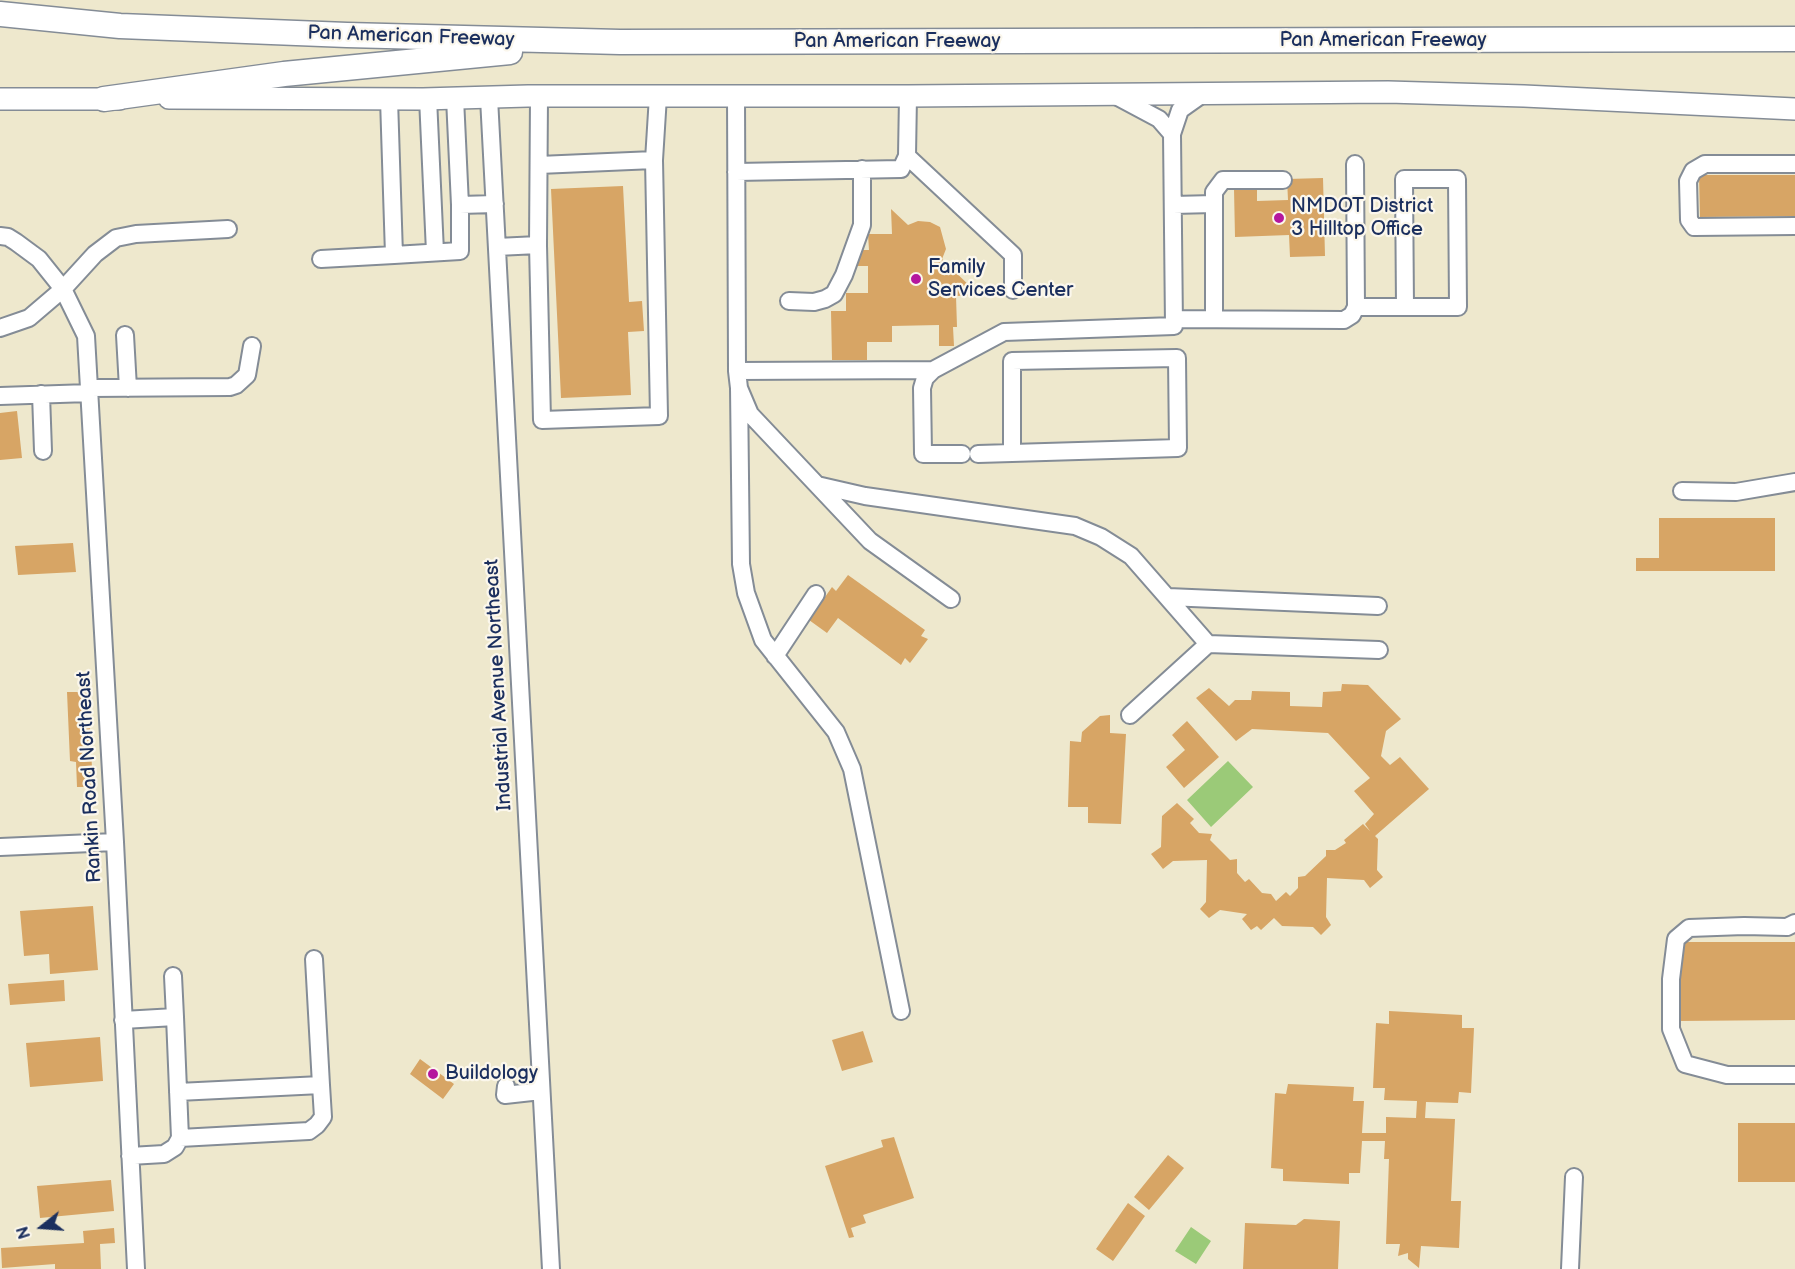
<!DOCTYPE html>
<html>
<head>
<meta charset="utf-8">
<style>
  body { margin:0 }
  #map { position:relative; width:1795px; height:1269px; overflow:hidden; background:#eee8cd; font-family:"Balsamiq Sans",sans-serif }
  canvas { display:block }
  .north { position:absolute; left:12px; top:1197px; width:60px; height:60px; -webkit-text-stroke:4px #fbf7ec; paint-order:stroke; rotate:253deg; font-size:16px; font-weight:700; line-height:24px; text-align:center; color:#1b2f5e }
  .north::after { content:''; display:block; margin:auto; width:21px; height:27px; background:#1b2f5e; clip-path:polygon(50% 0,100% 100%,50% 72%,0 100%) }
</style>
</head>
<body>
<div id="map">
<canvas width="1795" height="1269"></canvas>
<div class="north">N</div>
</div>
<script>
const ctx = document.querySelector('canvas').getContext('2d');
ctx.lineJoin = 'round';
function fillPath(path, color) {
  ctx.fillStyle = color;
  ctx.fill(path, 'evenodd');
}
function poly(rows) {
  const path = new Path2D();
  for (const r of rows) {
    path.moveTo(r[0], r[1]);
    for (let i = 2; i < r.length; i += 2) path.lineTo(r[i], r[i + 1]);
  }
  return path;
}
function trace(path, color, width, dash) {
  ctx.strokeStyle = color;
  ctx.lineWidth = width;
  ctx.lineCap = dash ? 'butt' : 'round';
  ctx.setLineDash(dash || []);
  ctx.stroke(path);
}
function write(font, color, halo, rows, align = 'center') {
  ctx.font = font + ' "Balsamiq Sans",sans-serif';
  ctx.lineWidth = 4.5;
  ctx.setLineDash([]);
  ctx.textBaseline = 'middle';
  ctx.strokeStyle = halo;
  ctx.fillStyle = color;
  for (const [text, x, y, turn = 0] of rows) {
    ctx.save();
    ctx.translate(x, y);
    ctx.rotate((+turn || 0) * Math.PI / 180);
    ctx.textAlign = isNaN(turn) ? turn : align;
    if (halo) ctx.strokeText(text, 0, 0);
    ctx.fillText(text, 0, 0);
    ctx.restore();
  }
}
fillPath(poly([
  [1228,761,1253,787,1211,827,1187,800],
  [1191,1227,1211,1241,1196,1264,1175,1251]
]), '#9bca78');
fillPath(poly([
  [1699,175,1795,175,1795,216,1700,217],
  [1323,178,1325,256,1290,257,1289,235,1235,237,1234,189,1257,188,1257,201,1288,200,1287,179],
  [623,186,629,302,642,301,644,331,628,332,631,395,561,398,551,189],
  [891,209,908,225,918,221,930,222,940,227,946,249,942,259,979,295,956,296,957,327,953,327,954,346,939,346,939,325,892,326,892,342,867,342,867,360,832,360,831,311,846,311,846,293,868,293,868,266,858,266,858,250,869,250,868,234,892,234],
  [17,411,22,458,0,460,0,413],
  [1659,518,1775,518,1775,571,1636,571,1636,558,1659,558],
  [73,543,76,572,18,575,15,546],
  [848,575,925,630,921,636,928,639,910,663,905,658,901,665,838,618,827,633,809,620,832,587,836,591],
  [1342,684,1368,685,1401,719,1386,731,1381,756,1390,765,1400,757,1429,789,1375,836,1378,839,1377,870,1383,877,1370,888,1364,880,1327,878,1326,917,1331,925,1321,935,1313,927,1282,926,1274,918,1261,930,1257,926,1251,930,1242,919,1247,914,1220,910,1209,918,1200,909,1206,902,1207,860,1173,861,1163,869,1151,854,1161,847,1162,816,1177,803,1194,819,1190,823,1199,833,1212,834,1210,840,1230,860,1237,859,1237,873,1245,882,1249,879,1262,893,1271,894,1276,901,1286,892,1290,896,1298,888,1298,877,1305,876,1326,856,1326,850,1335,850,1346,843,1344,840,1363,824,1370,831,1365,824,1374,814,1354,791,1370,778,1328,733,1252,729,1236,741,1196,698,1209,688,1229,706,1235,700,1251,700,1252,691,1290,692,1290,706,1322,707,1323,692,1341,691],
  [67,692,88,692,93,787,77,787,76,762,70,761],
  [1110,715,1110,733,1126,734,1121,824,1088,823,1088,807,1068,807,1070,741,1081,742,1082,732,1100,716],
  [1187,721,1219,757,1184,788,1166,767,1185,750,1172,735],
  [93,906,98,970,50,974,49,954,24,956,20,911],
  [1676,942,1795,942,1795,1020,1677,1021],
  [64,980,65,1001,10,1005,8,984],
  [1389,1011,1462,1015,1462,1028,1474,1028,1471,1093,1459,1092,1458,1103,1426,1102,1425,1118,1455,1119,1451,1201,1461,1201,1459,1248,1421,1246,1419,1268,1408,1259,1408,1253,1398,1256,1400,1244,1386,1244,1389,1159,1384,1159,1385,1141,1362,1141,1360,1173,1349,1173,1349,1184,1283,1181,1283,1169,1271,1168,1275,1093,1286,1094,1288,1084,1354,1087,1353,1101,1364,1101,1362,1133,1386,1133,1386,1117,1416,1118,1417,1101,1384,1100,1385,1088,1373,1088,1376,1023,1389,1024],
  [863,1031,873,1062,842,1071,832,1040],
  [100,1037,103,1081,30,1087,26,1043],
  [420,1059,454,1084,443,1099,410,1074],
  [1738,1123,1795,1123,1795,1182,1738,1182],
  [894,1137,914,1198,863,1215,866,1223,851,1228,854,1237,849,1238,825,1166,883,1147,881,1140],
  [1168,1155,1184,1168,1149,1210,1134,1197],
  [111,1180,114,1211,40,1218,37,1186],
  [1128,1203,1145,1216,1113,1261,1096,1249],
  [1304,1219,1340,1221,1338,1269,1243,1269,1245,1223,1296,1225],
  [114,1228,115,1243,100,1244,101,1269,55,1269,55,1264,2,1268,1,1248,84,1243,83,1231]
]), '#d7a565');
const minor = poly([
  [736,95,737,371,739,388,750,414,870,541,951,599],
  [1114,95,1159,119,1172,134],
  [908,96,907,156,1013,255,1013,290],
  [428,98,435,252],
  [455,98,460,205],
  [489,98,551,1269],
  [389,99,394,255,460,251,460,205,495,204],
  [1795,164,1705,164,1693,171,1688,181,1689,220,1694,227,1795,226],
  [539,165,654,160,658,96],
  [736,172,901,169,907,156],
  [1173,205,1214,204],
  [0,236,8,237,16,242,39,259,63,289,86,336,115,842,136,1269],
  [538,245,542,420,659,416,654,160],
  [497,247,538,245,539,97],
  [321,259,394,255],
  [789,301,814,302,825,299,834,294,844,275,862,225,862,169],
  [1356,307,1458,307,1457,179,1404,179,1405,307],
  [1174,319,1344,320,1352,315,1356,307,1355,164],
  [1214,319,1214,192,1223,180,1283,180],
  [0,328,29,318,63,289,95,254,116,238,136,234,228,229],
  [125,335,128,388],
  [933,370,925,378,922,388,923,454,962,454],
  [737,371,933,370,1004,332,1174,326,1172,134,1180,110,1204,93],
  [89,388,230,387,236,385,247,375,252,346],
  [739,388,741,564,746,593,763,640,836,732,852,769,901,1011],
  [41,394,43,451],
  [0,396,89,393],
  [978,454,1012,453,1178,448,1177,358,1012,361,1012,453],
  [817,485,865,496,1075,526,1101,537,1131,556,1208,644],
  [1682,491,1736,492,1795,482],
  [1168,597,1378,606],
  [775,656,816,594],
  [1130,715,1208,644,1379,650],
  [0,847,115,842],
  [1795,923,1787,927,1744,926,1689,928,1676,939,1671,979,1671,1029,1685,1064,1727,1075,1795,1075],
  [314,959,321,1085],
  [173,976,175,1017],
  [123,1020,175,1017,180,1138,175,1147,164,1154,130,1156],
  [506,1086,505,1095,541,1091],
  [178,1092,321,1085,323,1117,317,1125,309,1131,180,1138],
  [1570,1269,1574,1177]
]);
const major = poly([
  [169,98,423,99,528,96,908,96,1388,92,1524,96,1795,109],
  [0,99,119,99]
]);
const highway = poly([
  [0,14,120,26,347,35,620,42,1795,39],
  [104,99,284,74,510,52]
]);
trace(minor, '#848c96', 20);
trace(major, '#848c96', 24);
trace(highway, '#848c96', 27);
trace(minor, '#fff', 16);
trace(major, '#fff', 21);
trace(highway, '#fff', 24);
for (const [x, y, r, color] of [
  [1279,218,6,"#b5179e"],
  [916,279,6,"#b5179e"],
  [433,1074,6,"#b5179e"]
]) {
  const dot = new Path2D();
  dot.arc(x, y, r, 0, 2 * Math.PI);
  ctx.fillStyle = color;
  ctx.fill(dot);
  trace(dot, '#fbf7ec', 2);
}
write('20px', '#1b2f5e', '#fbf7ec', [
  ["Pan American Freeway",411,37,2],
  ["Pan American Freeway",1383,41],
  ["Pan American Freeway",897,42],
  ["Industrial Avenue Northeast",499,685,-93],
  ["Rankin Road Northeast",90,777,-93]
]);
write('20px', '#1b2f5e', '#fbf7ec', [
  ["NMDOT District",1291,207],
  ["3 Hilltop Office",1291,230],
  ["Family",928,268],
  ["Services Center",928,291],
  ["Buildology",445,1074]
], 'left');
</script>
</body>
</html>
